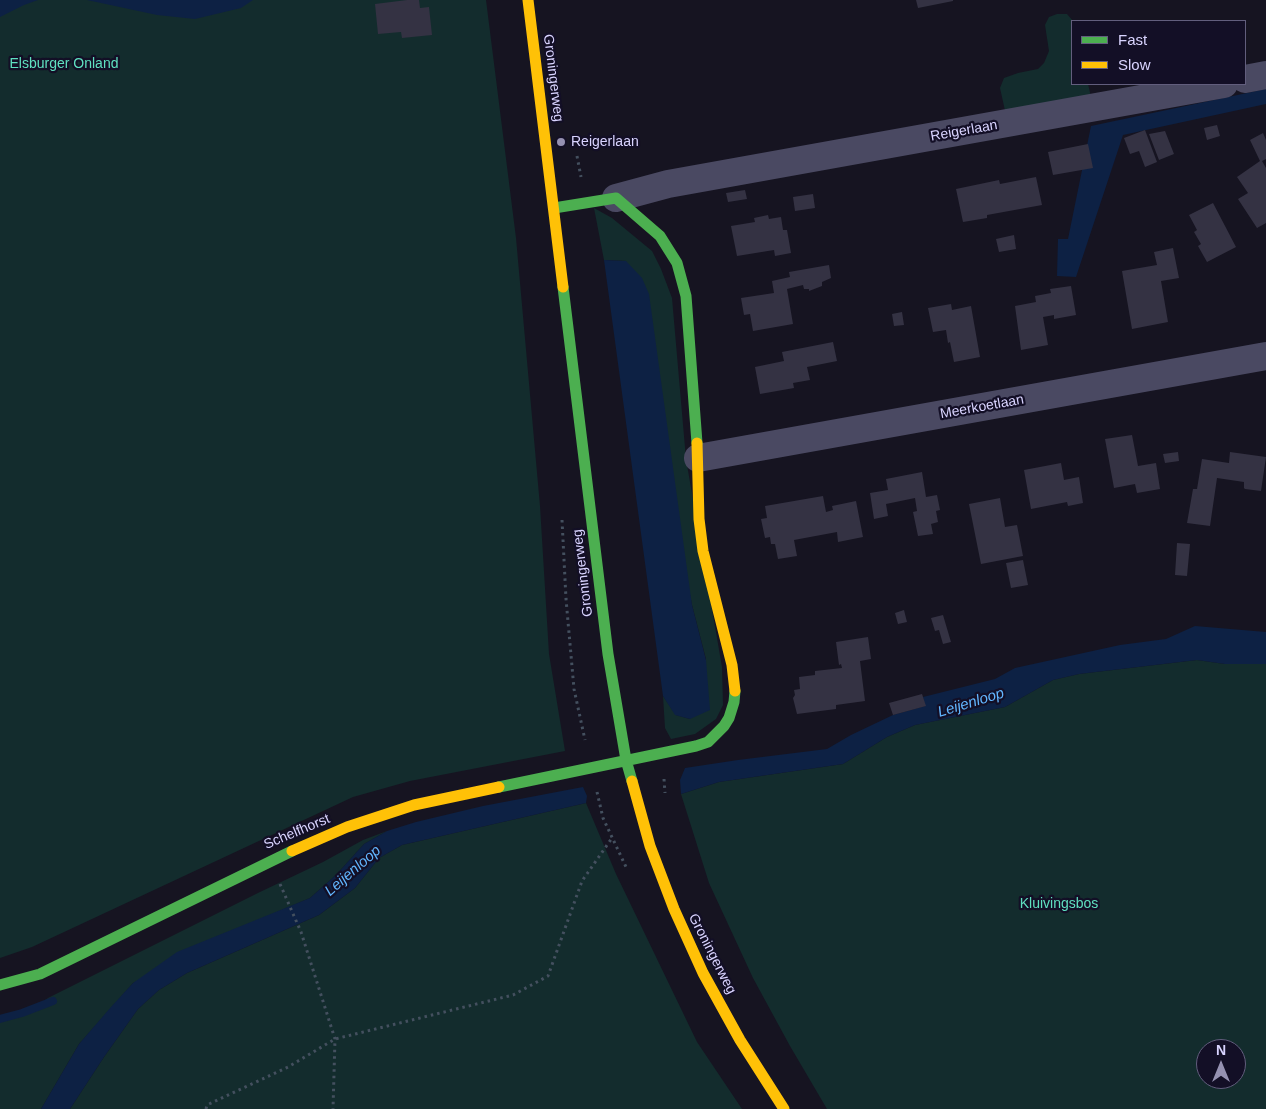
<!DOCTYPE html>
<html>
<head>
<meta charset="utf-8">
<style>
  body { margin:0 }
  #map { position:relative; width:1266px; height:1109px; overflow:hidden; background:#161421; font-family:Helvetica,sans-serif }
  canvas { display:block }
  .legend { position:absolute; left:1071px; top:20px; width:175px; height:65px; box-sizing:border-box; background:#130f26; border:1px solid #625e7d; margin:0; padding:6px 9px; list-style:none; font-size:15px; color:#d9d4ff }
  .legend li { display:flex; align-items:center; gap:10px; height:25px }
  .legend b { width:25px; border:1px solid #625e7d }
  .north { position:absolute; left:1196px; top:1039px; width:50px; height:50px; box-sizing:border-box; background:#130f26; border:1px solid #625e7d; border-radius:50%; rotate:0deg; font-size:14px; font-weight:700; line-height:20px; text-align:center; color:#d9d4ff }
  .north::after { content:''; display:block; margin:auto; width:18px; height:22px; background:#9591b1; clip-path:polygon(50% 0,100% 100%,50% 72%,0 100%) }
</style>
</head>
<body>
<div id="map">
<canvas width="1266" height="1109"></canvas>
<ul class="legend">
<li><b style="height:6px;background:#4caf50"></b>Fast</li>
<li><b style="height:6px;background:#ffc107"></b>Slow</li>
</ul>
<div class="north">N</div>
</div>
<script>
const ctx = document.querySelector('canvas').getContext('2d');
ctx.lineJoin = 'round';
function fillPath(path, color) {
  ctx.fillStyle = color;
  ctx.fill(path, 'evenodd');
}
function poly(rows) {
  const path = new Path2D();
  for (const r of rows) {
    path.moveTo(r[0], r[1]);
    for (let i = 2; i < r.length; i += 2) path.lineTo(r[i], r[i + 1]);
  }
  return path;
}
function trace(path, color, width, dash) {
  ctx.strokeStyle = color;
  ctx.lineWidth = width;
  ctx.lineCap = dash ? 'butt' : 'round';
  ctx.setLineDash(dash || []);
  ctx.stroke(path);
}
function write(font, color, halo, rows, align = 'center') {
  ctx.font = font + ' Helvetica,sans-serif';
  ctx.lineWidth = 4.5;
  ctx.setLineDash([]);
  ctx.textBaseline = 'middle';
  ctx.strokeStyle = halo;
  ctx.fillStyle = color;
  for (const [text, x, y, turn = 0] of rows) {
    ctx.save();
    ctx.translate(x, y);
    ctx.rotate((+turn || 0) * Math.PI / 180);
    ctx.textAlign = isNaN(turn) ? turn : align;
    if (halo) ctx.strokeText(text, 0, 0);
    ctx.fillText(text, 0, 0);
    ctx.restore();
  }
}
fillPath(poly([
  [0,0,486,0,516,238,540,506,549,654,565,751,410,781,353,797,32,947,0,958],
  [1057,14,1067,14,1073,21,1072,84,1088,84,1092,101,1006,115,1000,88,1004,78,1018,73,1038,69,1044,63,1049,51,1045,25,1049,17],
  [594,208,612,218,652,251,661,269,672,298,686,459,722,667,723,705,716,719,695,734,671,739,665,728,663,696,676,715,690,719,706,659,692,605,626,261,604,260],
  [1197,660,1225,664,1266,664,1266,1109,827,1109,790,1046,753,978,709,883,681,794,719,782,843,764,887,737,915,725,1005,707,1053,680,1079,674],
  [1206,1049,1236,1049,1236,1079,1206,1079],
  [586,803,616,874,697,1042,742,1109,70,1109,104,1057,138,1009,159,990,187,973,319,915,355,888,379,858,402,845],
  [387,831,364,844,336,875,310,898,254,922,133,983,79,1044,41,1109,0,1109,0,1017,35,1007,48,998,260,892,323,862,363,840]
]), '#132c2d');
fillPath(poly([
  [0,0,38,0,24,5,0,17],
  [87,0,253,0,241,8,195,19,157,15],
  [1266,89,1266,104,1123,135,1076,277,1057,276,1058,239,1068,239,1091,126],
  [604,260,626,261,642,278,649,294,692,605,706,660,710,710,690,719,675,715,663,696],
  [1195,626,1266,632,1266,664,1225,664,1197,660,1079,674,1053,680,1005,707,915,725,887,737,843,764,719,782,681,794,680,780,685,768,738,760,827,749,851,735,893,715,925,706,923,697,995,679,1015,668,1120,645,1166,639],
  [583,787,587,796,586,803,402,845,379,858,355,888,319,915,187,973,159,990,138,1009,104,1057,70,1109,41,1109,79,1044,111,1007,133,983,177,952,310,898,336,875,364,844,387,831,416,822,483,806]
]), '#0d2144');
trace(poly([
  [0,1019,22,1013,53,1001]
]), '#0d2144', 8);
fillPath(poly([
  [407,0,419,0,420,8,429,7,432,35,402,38,401,32,378,34,375,4],
  [916,0,953,0,953,1,918,8],
  [1217,125,1220,136,1207,140,1204,128],
  [1145,130,1157,162,1145,167,1139,151,1130,154,1124,138],
  [1165,131,1174,154,1159,160,1149,134],
  [1263,133,1266,140,1266,159,1262,161,1266,168,1266,223,1257,228,1238,199,1248,193,1237,177,1260,161,1250,140],
  [1088,144,1093,168,1053,175,1048,152],
  [1036,177,1042,205,987,215,987,218,963,222,956,189,999,180,1000,184],
  [745,190,747,199,728,202,726,193],
  [813,194,815,208,795,211,793,197],
  [1213,203,1236,247,1207,262,1198,246,1201,244,1194,232,1197,230,1189,215],
  [768,215,769,219,781,217,783,230,787,230,791,253,775,256,774,250,737,256,731,226,755,222,754,218],
  [1014,235,1016,249,999,252,996,239],
  [1173,248,1179,278,1161,281,1168,322,1132,329,1122,271,1157,265,1154,252],
  [829,265,831,278,822,282,822,286,809,291,809,289,804,289,803,285,787,289,793,324,753,331,750,314,744,315,741,298,774,293,772,281,790,277,789,272],
  [1071,286,1076,315,1054,319,1054,315,1043,317,1048,345,1021,350,1015,306,1036,302,1035,296,1051,293,1050,289],
  [951,304,952,310,971,306,980,357,954,362,950,342,948,343,946,330,933,332,928,308],
  [902,312,904,325,894,326,892,314],
  [833,342,837,361,807,367,810,380,793,383,794,388,760,394,755,367,784,361,782,352],
  [1132,435,1138,466,1156,463,1160,489,1137,493,1135,484,1114,488,1105,439],
  [1178,452,1179,461,1165,463,1163,454],
  [1230,452,1266,457,1261,491,1245,489,1244,488,1244,482,1217,478,1210,526,1187,523,1193,489,1197,489,1202,459,1229,463],
  [1061,463,1064,480,1079,477,1083,503,1068,506,1067,502,1031,509,1024,470],
  [922,472,926,497,937,495,940,510,936,511,938,522,931,524,933,534,918,536,913,512,917,511,915,498,886,504,888,516,874,519,870,493,888,490,886,479],
  [823,496,826,512,833,510,832,506,856,501,863,537,838,542,837,532,794,540,797,556,778,559,775,544,771,544,770,537,765,538,761,519,767,518,765,506],
  [1000,498,1005,527,1017,525,1023,556,981,564,969,504],
  [1177,543,1190,544,1187,576,1175,575],
  [1023,560,1028,585,1011,588,1006,563],
  [904,610,907,622,898,624,895,613],
  [943,615,951,642,943,644,939,630,935,631,931,618],
  [868,637,871,659,860,661,865,701,836,705,836,709,797,714,793,698,795,695,794,690,800,689,799,677,815,675,815,671,842,668,841,664,839,665,836,642],
  [922,694,926,706,893,715,889,703]
]), '#343243');
trace(poly([
  [577,156,581,177],
  [562,520,566,599,574,689,585,740],
  [664,779,665,793],
  [597,792,603,818,626,867],
  [280,884,301,932,335,1039,333,1109],
  [206,1109,207,1105,288,1067,335,1039,513,995,548,976,582,881,612,838]
]), '#44505f', 3, [2.5, 4]);
trace(poly([
  [1245,79,1266,75],
  [616,198,668,184,1224,84],
  [698,458,1266,356]
]), '#4a4962', 28);
trace(poly([
  [554,208,616,198,660,236,677,263,686,296,697,443],
  [563,287,608,654,626,760,632,781],
  [499,787,696,746,708,742,724,726,729,718,734,702,735,691],
  [0,985,40,974,292,851]
]), '#4caf50', 11);
trace(poly([
  [528,0,563,287],
  [697,443,699,519,703,551,732,665,735,691],
  [632,781,650,846,674,909,703,973,740,1040,784,1109],
  [292,851,347,827,414,805,499,787]
]), '#ffc107', 11);
for (const [x, y, r, color] of [
  [561,142,5,"#9591b1"]
]) {
  const dot = new Path2D();
  dot.arc(x, y, r, 0, 2 * Math.PI);
  ctx.fillStyle = color;
  ctx.fill(dot);
  trace(dot, '#130f26', 2);
}
write('14px', '#5fe0c0', '#130f26', [
  ["Elsburger Onland",64,64],
  ["Kluivingsbos",1059,904]
]);
write('14px', '#d9d4ff', '#130f26', [
  ["Groningerweg",553,78,83],
  ["Reigerlaan",964,131,-10],
  ["Meerkoetlaan",982,407,-10],
  ["Groningerweg",583,573,-97],
  ["Schelfhorst",297,832,-23],
  ["Groningerweg",712,954,63]
]);
write('14px', '#d9d4ff', '#130f26', [
  ["Reigerlaan",571,142]
], 'left');
write('italic 15px', '#62b6ff', '#130f26', [
  ["Leijenloop",971,703,-17],
  ["Leijenloop",353,871,-41]
]);
</script>
</body>
</html>
